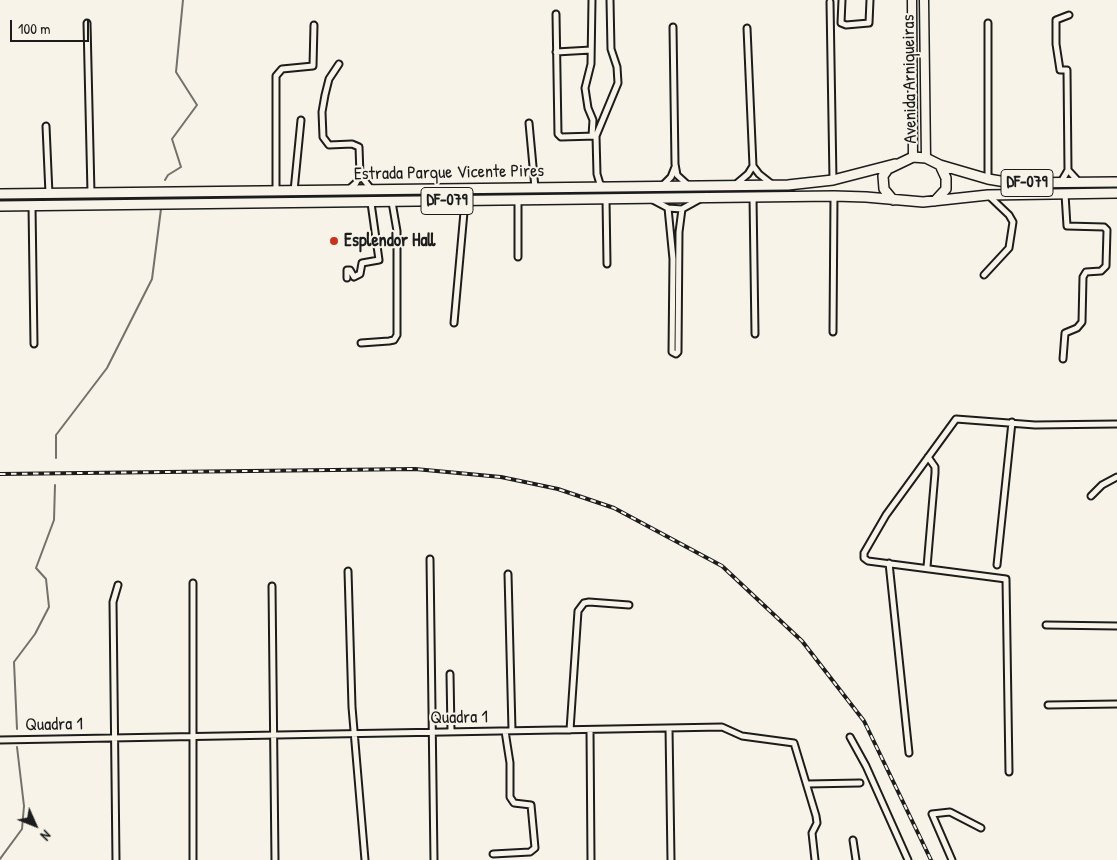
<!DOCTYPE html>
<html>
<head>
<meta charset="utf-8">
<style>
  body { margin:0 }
  #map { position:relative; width:1117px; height:860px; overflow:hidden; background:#f7f3e8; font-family:"Patrick Hand",sans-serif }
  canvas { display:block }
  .north { position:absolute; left:10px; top:800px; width:50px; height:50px; -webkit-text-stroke:4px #f7f3e8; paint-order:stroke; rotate:134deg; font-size:14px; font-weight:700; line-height:20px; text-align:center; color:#1c1c1c }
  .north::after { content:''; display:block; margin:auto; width:18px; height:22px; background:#1c1c1c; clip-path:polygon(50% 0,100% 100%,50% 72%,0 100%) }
  .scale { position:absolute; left:10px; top:20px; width:79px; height:22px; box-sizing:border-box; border:2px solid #1c1c1c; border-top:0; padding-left:6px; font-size:15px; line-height:18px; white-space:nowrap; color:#1c1c1c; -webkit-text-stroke:4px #f7f3e8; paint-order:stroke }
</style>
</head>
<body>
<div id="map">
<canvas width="1117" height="860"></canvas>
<div class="north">N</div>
<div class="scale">100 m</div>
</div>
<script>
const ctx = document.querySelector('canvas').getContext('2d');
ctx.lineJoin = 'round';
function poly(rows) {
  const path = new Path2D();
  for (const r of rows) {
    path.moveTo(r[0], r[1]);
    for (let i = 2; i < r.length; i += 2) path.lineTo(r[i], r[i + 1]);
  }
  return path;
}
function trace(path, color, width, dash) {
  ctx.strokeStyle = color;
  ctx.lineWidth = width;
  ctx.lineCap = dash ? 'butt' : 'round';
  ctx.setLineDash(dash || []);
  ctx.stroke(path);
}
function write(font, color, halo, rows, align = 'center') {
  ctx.font = font + ' "Patrick Hand",sans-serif';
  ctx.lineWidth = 4;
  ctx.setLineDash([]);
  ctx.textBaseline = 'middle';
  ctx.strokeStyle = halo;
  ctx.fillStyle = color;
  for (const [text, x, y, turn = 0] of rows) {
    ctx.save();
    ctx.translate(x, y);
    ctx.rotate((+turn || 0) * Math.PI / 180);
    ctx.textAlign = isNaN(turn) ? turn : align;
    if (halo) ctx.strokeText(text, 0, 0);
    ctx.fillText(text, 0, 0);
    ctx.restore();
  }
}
trace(poly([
  [165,180,168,175,181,167,172,139,197,105,176,72,183,0],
  [56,458,56,435,107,368,152,279,161,209],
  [17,729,14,662,35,634,49,607,46,579,36,568,54,520,55,485],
  [0,859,22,829,24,806,17,747]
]), '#72716c', 2);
const street = poly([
  [592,0,591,64,585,88,588,108,593,120,592,136],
  [842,0,841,23,846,25,869,23,870,0],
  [830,2,833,180],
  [556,14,558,134,561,137,596,136],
  [87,23,91,193],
  [673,27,675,164,677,175,688,185],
  [747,28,753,166,759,174,773,185],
  [556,52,591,50],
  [339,64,329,79,325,95,322,112,323,137,329,145,352,144,359,147,360,175,372,190],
  [529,123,535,188],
  [46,126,49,194],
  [1068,170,1078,181],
  [988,179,988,23],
  [1061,182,1068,170,1067,70,1060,70,1056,44,1056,20,1069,15],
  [735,185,748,174,753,166],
  [604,186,600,184,597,174,596,136,618,83,617,67,611,49,610,0],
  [662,186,671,177,675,167],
  [348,190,356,183,360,175],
  [294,191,301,120],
  [276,192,276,76,282,69,313,66,314,25],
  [753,197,755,334],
  [606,199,607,264],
  [651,199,668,208,682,209,700,199],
  [518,200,518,257],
  [32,206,34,344],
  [668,208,673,259,672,352,676,354,678,352,679,232,682,209],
  [984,275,1009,248,1013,222,1009,215,988,195],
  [347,278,347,270,350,270,354,277,360,274,362,263,379,260,371,203],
  [454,323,465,201],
  [833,332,834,196],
  [361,343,389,341,394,340,397,335,397,231,392,202],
  [1063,359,1065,333,1077,328,1082,322,1083,277,1086,272,1101,271,1106,266,1107,230,1104,227,1067,226,1065,194],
  [1091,496,1102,485,1117,477],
  [430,559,434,860],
  [889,563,909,753],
  [997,565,1012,422],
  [927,567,935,473,935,467,928,457],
  [348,571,352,707,365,860],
  [508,574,512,730],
  [272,586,275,860],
  [1046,625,1117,626],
  [450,674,451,731],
  [1048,705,1117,704],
  [669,728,671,860],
  [570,730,578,611,584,603,589,602,629,605],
  [590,730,591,860],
  [850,737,866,766,908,860],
  [0,740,722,727,742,736,794,743,816,816,817,823,812,833,815,860],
  [1009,772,1006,579,868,561,864,558,864,553,886,515,956,419,1035,425,1117,424],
  [807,784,860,783],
  [853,840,856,860],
  [493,854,530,852,535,848,531,805,514,803,510,797,510,763,505,731],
  [116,860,113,602,118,585],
  [193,860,193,583],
  [952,860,932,814,950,812,981,828]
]);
const secondary = poly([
  [912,0,913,157],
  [924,0,926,158]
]);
const primary = poly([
  [0,194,788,185,833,180,895,164],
  [893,200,884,189,883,176,888,169,913,157,926,158,940,165,988,179,1012,183,1117,182],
  [935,201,946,189,946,178,940,165],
  [0,206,834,196,866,197,923,202,988,195,1117,193]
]);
trace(street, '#1c1c1c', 9);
trace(secondary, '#1c1c1c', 11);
trace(primary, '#1c1c1c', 12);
trace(street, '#f7f3e8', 5);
trace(secondary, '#f7f3e8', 8);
trace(primary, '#f7f3e8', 9);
const rail = poly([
  [0,474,415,469,501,477,558,489,614,508,722,566,802,641,864,721,931,860]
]);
trace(rail, '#1c1c1c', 4);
trace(rail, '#f7f3e8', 2, [5.5]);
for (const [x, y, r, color] of [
  [334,241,5,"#c8321e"]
]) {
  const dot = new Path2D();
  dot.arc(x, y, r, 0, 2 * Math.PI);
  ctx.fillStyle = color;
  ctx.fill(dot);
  trace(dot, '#f7f3e8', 2);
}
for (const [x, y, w] of [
  [1027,183,52],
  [447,201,52]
]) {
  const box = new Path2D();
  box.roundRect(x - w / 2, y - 13.5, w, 27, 4);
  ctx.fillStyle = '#f7f3e8';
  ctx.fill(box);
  trace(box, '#1c1c1c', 1);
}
write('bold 16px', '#1c1c1c', null, [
  ["DF-079",1027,183],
  ["DF-079",447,201]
]);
write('18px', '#1c1c1c', '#f7f3e8', [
  ["Avenida Arniqueiras",910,79,-91],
  ["Estrada Parque Vicente Pires",449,173,-1],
  ["Quadra 1",459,718,-1],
  ["Quadra 1",54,725,-1]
]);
write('bold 18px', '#1c1c1c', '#f7f3e8', [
  ["Esplendor Hall",344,241]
], 'left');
</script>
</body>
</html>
